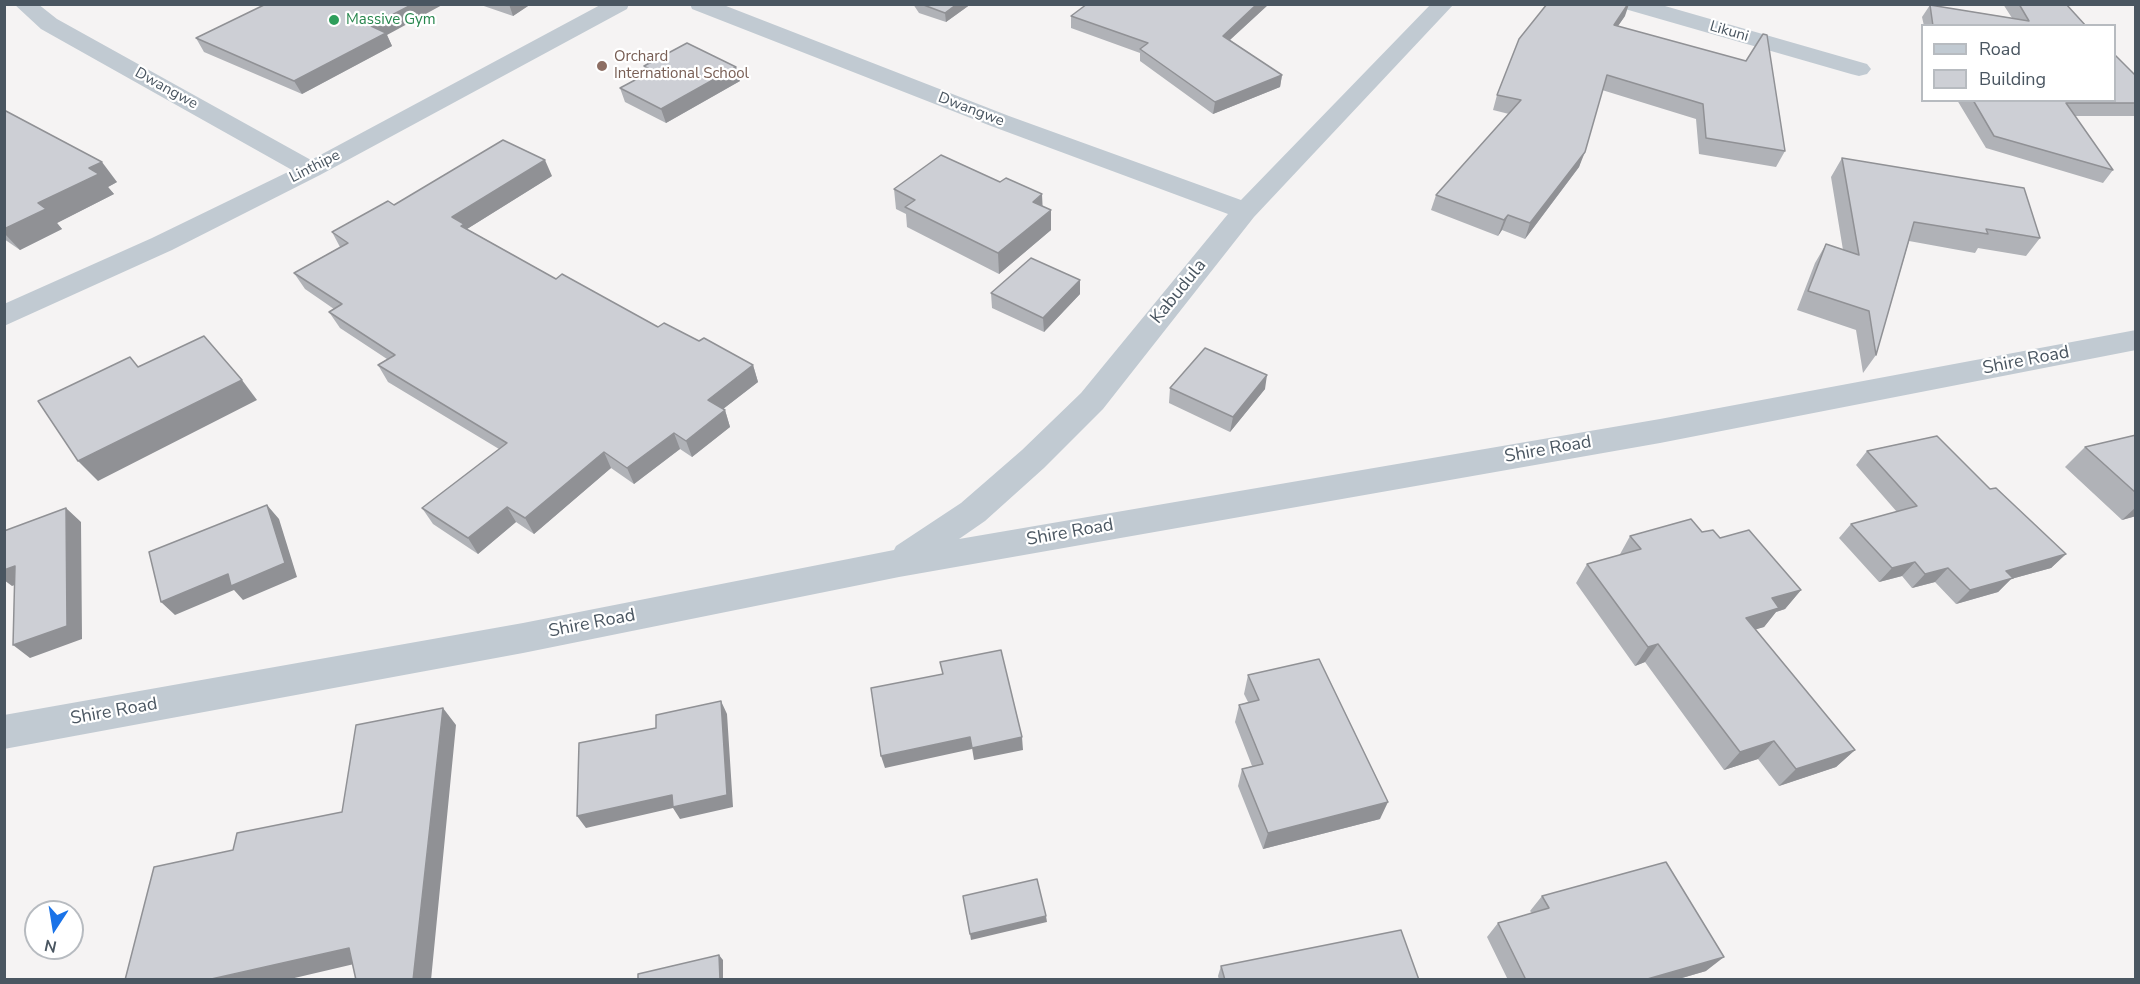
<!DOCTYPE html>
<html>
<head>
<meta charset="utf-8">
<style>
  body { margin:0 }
  #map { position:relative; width:2140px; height:984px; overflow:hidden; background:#f5f3f3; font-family:"Nunito Sans",sans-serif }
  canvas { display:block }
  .frame { position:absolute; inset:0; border:6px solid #4a5661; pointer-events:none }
  .legend { position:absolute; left:1921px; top:24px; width:195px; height:78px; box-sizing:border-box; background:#fff; border:2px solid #b7bbc0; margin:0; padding:8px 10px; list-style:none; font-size:18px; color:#4a5661 }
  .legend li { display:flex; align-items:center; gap:12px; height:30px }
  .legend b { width:30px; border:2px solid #b7bbc0 }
  .north { position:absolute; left:24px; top:900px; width:60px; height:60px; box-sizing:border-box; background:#fff; border:2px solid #b7bbc0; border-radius:50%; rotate:192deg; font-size:16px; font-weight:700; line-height:24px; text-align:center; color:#4a5661 }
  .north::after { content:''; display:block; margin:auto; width:21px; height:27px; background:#1a73e8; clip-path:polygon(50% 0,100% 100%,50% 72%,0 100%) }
</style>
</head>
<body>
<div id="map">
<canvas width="2140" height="984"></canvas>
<div class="frame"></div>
<ul class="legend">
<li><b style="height:8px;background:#c1cad2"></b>Road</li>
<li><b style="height:16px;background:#cdcfd5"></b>Building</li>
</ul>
<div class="north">N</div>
</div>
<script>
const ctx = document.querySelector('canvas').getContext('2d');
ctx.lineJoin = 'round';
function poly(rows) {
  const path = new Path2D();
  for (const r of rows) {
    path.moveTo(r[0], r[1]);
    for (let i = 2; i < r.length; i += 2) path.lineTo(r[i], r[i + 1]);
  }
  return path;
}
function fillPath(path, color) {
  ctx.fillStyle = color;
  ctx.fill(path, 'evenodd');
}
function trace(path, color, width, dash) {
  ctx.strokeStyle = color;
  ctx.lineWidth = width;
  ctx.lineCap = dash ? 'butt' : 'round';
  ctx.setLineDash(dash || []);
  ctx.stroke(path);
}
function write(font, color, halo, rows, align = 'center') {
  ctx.font = font + ' "Nunito Sans",sans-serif';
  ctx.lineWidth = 4.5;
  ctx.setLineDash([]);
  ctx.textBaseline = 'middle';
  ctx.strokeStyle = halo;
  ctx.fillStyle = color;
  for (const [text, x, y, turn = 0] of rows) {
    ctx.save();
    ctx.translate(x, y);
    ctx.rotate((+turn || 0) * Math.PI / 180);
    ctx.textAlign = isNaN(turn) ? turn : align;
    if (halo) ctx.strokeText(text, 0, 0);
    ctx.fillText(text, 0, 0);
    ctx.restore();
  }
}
fillPath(poly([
  [14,4,38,4,57,19,311,160,602,4,629,4,627,9,320,175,172,250,4,326,4,304,152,238,292,170,41,29,14,4],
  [690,4,721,4,1009,116,1241,200,1431,4,1454,4,1254,217,1103,409,1044,468,985,521,959,539,1660,419,2136,330,2136,350,1660,443,899,577,523,653,4,749,4,715,523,623,894,550,896,546,961,503,1022,450,1081,393,1228,214,991,126,692,9,690,4],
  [1623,4,1658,4,1867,64,1871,69,1867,74,1859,76,1851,74,1625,9,1623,4]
]), '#c1cad2');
fillPath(poly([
  [478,4,531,4,513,16],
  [913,4,971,4,946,22,919,13],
  [1087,4,1269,4,1230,40,1282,75,1280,87,1213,114,1140,61,1140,53,1071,28,1071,16],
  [2003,4,2066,4,2086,26,1924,26,1922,17,1930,5,2012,18],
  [1625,16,1618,26,1785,151,1776,167,1699,154,1696,119,1602,90,1579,167,1525,239,1502,230,1498,236,1431,210,1436,195,1509,114,1493,110,1497,95],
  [387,35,392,46,302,94,204,52,196,38],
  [644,66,740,81,666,123,625,102,620,88,646,74],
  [2136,76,2136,116,2075,116,2113,170,2103,183,1986,148,1957,100,2115,100],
  [4,110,117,182,108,187,114,194,57,223,62,229,20,250,4,239],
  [1842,158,2040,238,2026,256,1978,248,1975,253,1909,241,1876,355,1863,373,1856,330,1797,310,1815,263,1826,244,1843,250,1831,177],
  [552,176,467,229,556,279,658,327,699,341,753,365,758,382,723,409,725,410,730,427,692,457,680,449,634,484,611,468,534,534,516,522,478,554,433,524,422,508,499,449,388,382,378,365,387,359,340,328,329,312,334,309,305,289,294,273,340,247,332,232,394,205],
  [894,189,1043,206,1051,230,999,274,907,227,906,214,896,209],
  [991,293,1080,294,1044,332,992,308],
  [1170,388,1265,389,1230,432,1169,403],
  [2136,435,2136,516,2122,520,2065,467,2085,447],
  [1867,451,1990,489,2066,554,2051,568,2011,579,1998,592,1956,604,1935,582,1912,588,1902,576,1879,582,1839,538,1851,524,1897,512,1856,465],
  [1702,532,1720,538,1801,590,1785,609,1776,612,1764,627,1755,629,1855,750,1836,767,1779,786,1758,759,1724,770,1645,662,1635,666,1576,583,1587,564,1619,556,1630,536],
  [1248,675,1380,819,1263,849,1238,786,1242,769,1252,766,1235,722,1239,705,1248,702,1244,694],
  [1542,896,1706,971,1675,980,1508,980,1487,937,1498,923,1532,913,1530,911],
  [1221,966,1419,980,1219,980,1218,976]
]), '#b0b2b7');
fillPath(poly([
  [413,4,444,4,387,35,392,46,302,94,294,81,371,26],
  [509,4,531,4,513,16],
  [957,4,971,4,946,22,945,13],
  [1257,4,1269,4,1221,48,1223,36],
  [1628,4,1629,4,1625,16,1608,40,1614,25],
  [736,67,740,81,666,123,661,109],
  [1282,75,1280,87,1213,114,1215,102],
  [1585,152,1579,167,1525,239,1530,223],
  [545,160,552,176,467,229,472,240,452,217],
  [102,162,117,182,108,187,114,194,57,223,62,229,20,250,4,233,4,229,38,203,89,168],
  [1042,194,1043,215,1033,202],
  [1051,210,1051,230,999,274,998,253],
  [1508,215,1502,230,1498,236,1504,220],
  [1080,280,1080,294,1044,332,1043,318],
  [753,365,758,382,714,416,708,400],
  [1267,375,1265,389,1230,432,1233,417],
  [242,380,257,400,98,481,78,461],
  [725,410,730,427,692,457,686,441],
  [674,433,680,449,634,484,627,468],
  [604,452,611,468,534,534,525,518],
  [267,505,279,519,297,577,243,600,234,590,175,615,161,602],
  [507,507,516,522,478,554,468,538],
  [2136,507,2136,516,2122,520],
  [66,508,81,522,82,639,30,658,13,645],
  [2066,554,2051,568,2011,579,1998,592,1956,604,1970,590,2006,571],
  [1915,562,1902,576,1879,582,1892,568],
  [15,566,31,579,12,586,4,580,4,570],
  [1948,568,1935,582,1912,588,1925,574],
  [1801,590,1785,609,1776,612,1764,627,1731,637,1746,618,1772,598],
  [1658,644,1645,662,1635,666,1648,647],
  [721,701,727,714,733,807,680,819,673,808,586,828,577,816],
  [443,708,456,725,431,980,413,980],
  [970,737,972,749,885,768,881,756],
  [1022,737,1023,750,974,760,972,748],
  [1774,741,1758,759,1724,770,1740,752],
  [1855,750,1836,767,1779,786,1796,769],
  [1388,802,1380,819,1263,849,1268,833],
  [1046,916,1047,922,971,940,970,934],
  [349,948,367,961,286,980,207,980],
  [719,955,723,960,723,980,720,980],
  [1724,957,1706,971,1675,980,1644,980]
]), '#909195');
const building = poly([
  [266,4,413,4,371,26,386,33,294,81,196,38,266,4],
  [921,4,957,4,945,13,921,4],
  [1087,4,1257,4,1223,36,1282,75,1215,102,1140,49,1148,43,1071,16,1087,4],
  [1547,4,1628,4,1614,25,1746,61,1763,34,1767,35,1785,151,1706,138,1703,104,1607,75,1585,152,1530,223,1508,215,1504,220,1436,195,1521,100,1497,95,1519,39,1547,4],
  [2019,4,2066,4,2086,26,1933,26,1930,5,2029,21,2019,4],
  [687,43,736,67,661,109,620,88,652,71,644,66,687,43],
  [2115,55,2136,76,2136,103,2066,103,2113,170,1994,136,1973,100,2115,100,2115,55],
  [4,110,102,162,89,168,99,174,38,203,46,209,4,229,4,110],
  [503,140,545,160,452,217,464,224,461,226,556,279,562,274,658,327,664,323,699,341,704,338,753,365,708,400,725,410,686,441,674,433,627,468,604,452,525,518,507,507,468,538,422,508,507,443,378,365,395,355,329,312,342,304,294,273,348,243,332,232,388,201,394,205,503,140],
  [941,155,1000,182,1006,178,1042,194,1033,202,1051,210,998,253,905,207,915,200,894,189,941,155],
  [1842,158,2024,188,2040,238,1986,229,1988,234,1914,222,1876,355,1869,311,1808,291,1826,244,1859,255,1842,158],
  [1031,258,1080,280,1043,318,991,293,1031,258],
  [204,336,242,380,78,461,38,401,130,357,138,367,204,336],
  [1205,348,1267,375,1233,417,1170,388,1205,348],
  [2136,435,2136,493,2085,447,2136,435],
  [1937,436,1990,489,1996,488,2066,554,2006,571,2013,578,1970,590,1948,568,1925,574,1915,562,1892,568,1851,524,1917,506,1867,451,1937,436],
  [267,505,285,563,231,586,228,574,161,602,149,552,267,505],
  [66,508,67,626,13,645,15,566,4,570,4,531,66,508],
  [1691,519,1702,532,1713,530,1720,538,1749,530,1801,590,1772,598,1779,608,1746,618,1855,750,1796,769,1774,741,1740,752,1658,644,1648,647,1587,564,1641,549,1630,536,1691,519],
  [1001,650,1022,737,972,748,970,737,881,756,871,688,943,674,940,662,1001,650],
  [1319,659,1388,802,1268,833,1242,769,1263,764,1239,705,1259,700,1248,675,1319,659],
  [721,701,727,795,673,807,672,795,577,816,579,743,656,728,656,715,721,701],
  [443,708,413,980,356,980,349,948,207,980,125,980,154,867,233,850,237,833,342,812,356,725,443,708],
  [1666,862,1724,957,1644,980,1526,980,1498,923,1549,908,1542,896,1666,862],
  [1037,879,1046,916,970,934,963,896,1037,879],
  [1401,930,1419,980,1225,980,1221,966,1401,930],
  [719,955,720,980,638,980,638,974,719,955]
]);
fillPath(building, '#cdcfd5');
trace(building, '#909195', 1.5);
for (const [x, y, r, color] of [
  [334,20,6,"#2e9e5b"],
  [602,66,6,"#8d6e63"]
]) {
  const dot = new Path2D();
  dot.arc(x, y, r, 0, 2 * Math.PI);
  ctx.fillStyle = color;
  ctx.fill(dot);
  trace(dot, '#fff', 2);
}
write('15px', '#27864d', '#fff', [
  ["Massive Gym",346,20]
], 'left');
write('15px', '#4a5661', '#fff', [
  ["Likuni",1729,32,16],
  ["Dwangwe",166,89,29],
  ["Dwangwe",971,110,21],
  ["Linthipe",315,167,-27]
]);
write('15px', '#785e54', '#fff', [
  ["Orchard",614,57],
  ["International School",614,74]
], 'left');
write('18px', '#4a5661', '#fff', [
  ["Kabudula",1179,292,-51],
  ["Shire Road",2026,361,-11],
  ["Shire Road",1548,450,-10],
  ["Shire Road",1070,533,-10],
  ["Shire Road",592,624,-11],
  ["Shire Road",114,712,-10]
]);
</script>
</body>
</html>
